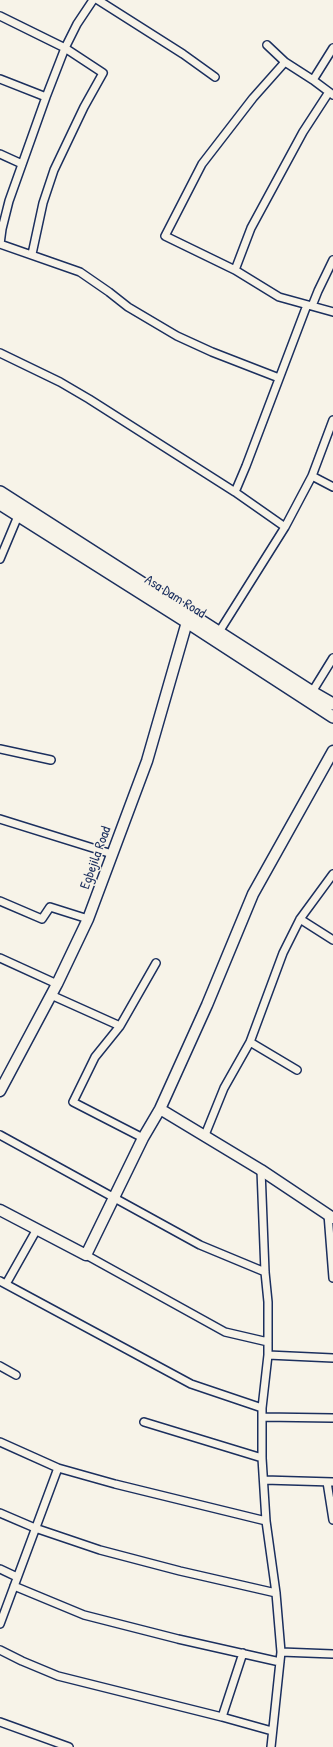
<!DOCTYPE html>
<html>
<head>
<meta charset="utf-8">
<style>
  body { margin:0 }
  canvas { display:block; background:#f7f3e8 }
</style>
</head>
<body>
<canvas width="333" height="1747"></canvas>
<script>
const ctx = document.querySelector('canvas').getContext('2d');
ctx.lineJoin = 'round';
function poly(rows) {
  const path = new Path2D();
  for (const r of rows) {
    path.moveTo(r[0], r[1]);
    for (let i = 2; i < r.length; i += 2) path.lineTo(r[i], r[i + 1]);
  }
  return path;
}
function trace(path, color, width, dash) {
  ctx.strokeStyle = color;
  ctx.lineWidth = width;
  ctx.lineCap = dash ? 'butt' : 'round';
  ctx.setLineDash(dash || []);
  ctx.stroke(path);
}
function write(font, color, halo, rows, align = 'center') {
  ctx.font = font + ' "Patrick Hand",sans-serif';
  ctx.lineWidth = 3;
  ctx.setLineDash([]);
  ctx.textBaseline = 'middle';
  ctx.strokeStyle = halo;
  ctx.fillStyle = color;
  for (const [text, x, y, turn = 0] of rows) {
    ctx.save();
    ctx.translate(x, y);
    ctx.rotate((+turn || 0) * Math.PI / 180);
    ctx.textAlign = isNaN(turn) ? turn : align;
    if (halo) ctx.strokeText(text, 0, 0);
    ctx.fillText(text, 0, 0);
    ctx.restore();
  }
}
const street = poly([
  [98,0,183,54,215,77],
  [0,16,65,48,103,73,84,107,54,170,43,203,32,254],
  [267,45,285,62,313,80],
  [333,48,313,80,333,95],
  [285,62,253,98,202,164,165,236,235,270,279,297,333,312],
  [0,79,46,97],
  [0,154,22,164],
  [0,244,80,272,109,292,128,307,177,336,212,352,279,378],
  [0,244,2,229,9,201,46,97,65,48,77,24,93,0],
  [235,270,251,228,303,132,329,92],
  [312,306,318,291,333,260],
  [0,353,60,382,89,399,235,492,285,527],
  [312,476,333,487],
  [235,492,246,466,307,305],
  [0,559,18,516],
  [219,632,285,527,312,476,333,420],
  [312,692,333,658],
  [0,749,51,760],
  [0,819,112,854],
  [0,901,42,919,50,907,88,919],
  [300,919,333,940],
  [0,958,57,984],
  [51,995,120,1026],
  [250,1042,297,1070],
  [0,1135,200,1245,265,1272],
  [205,1135,224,1088,250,1042,283,953,300,919,333,874],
  [143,1138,73,1102,95,1057,120,1026,156,963],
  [261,1170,265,1272,268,1302,268,1355,262,1408,262,1458,266,1521,276,1593,281,1652,271,1747],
  [328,1214,333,1278],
  [86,1255,225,1332,268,1342],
  [0,1281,191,1384,262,1408],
  [6,1284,37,1229],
  [268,1355,333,1358],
  [0,1366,16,1375],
  [262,1417,333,1418],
  [144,1422,262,1458],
  [0,1442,58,1468,115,1484,266,1521],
  [264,1480,333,1482],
  [327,1482,333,1520],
  [0,1513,35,1528,100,1550,180,1571,276,1593],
  [0,1569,17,1577],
  [14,1586,84,1615,178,1639,280,1662],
  [0,1624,58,1468],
  [0,1650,22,1661,58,1676,222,1717,272,1731],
  [281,1652,333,1654],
  [222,1717,243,1653],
  [0,1722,69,1747]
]);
const secondary = poly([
  [0,1091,57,984,88,919,147,761,187,622],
  [160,1109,261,1170,333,1218],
  [0,1210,86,1255,143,1138,160,1109,207,1005,253,894,333,751]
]);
const primary = poly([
  [0,492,312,692,333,704],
  [0,504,187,622,333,717]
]);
trace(street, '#1b2f5e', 10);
trace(secondary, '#1b2f5e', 13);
trace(primary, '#1b2f5e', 14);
trace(street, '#f7f3e8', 7);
trace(secondary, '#f7f3e8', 10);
trace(primary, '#f7f3e8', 11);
write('14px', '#1b2f5e', '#f7f3e8', [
  ["Asa Dam Road",175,597,32],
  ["Egbejila Road",96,858,-70]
]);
</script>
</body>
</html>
